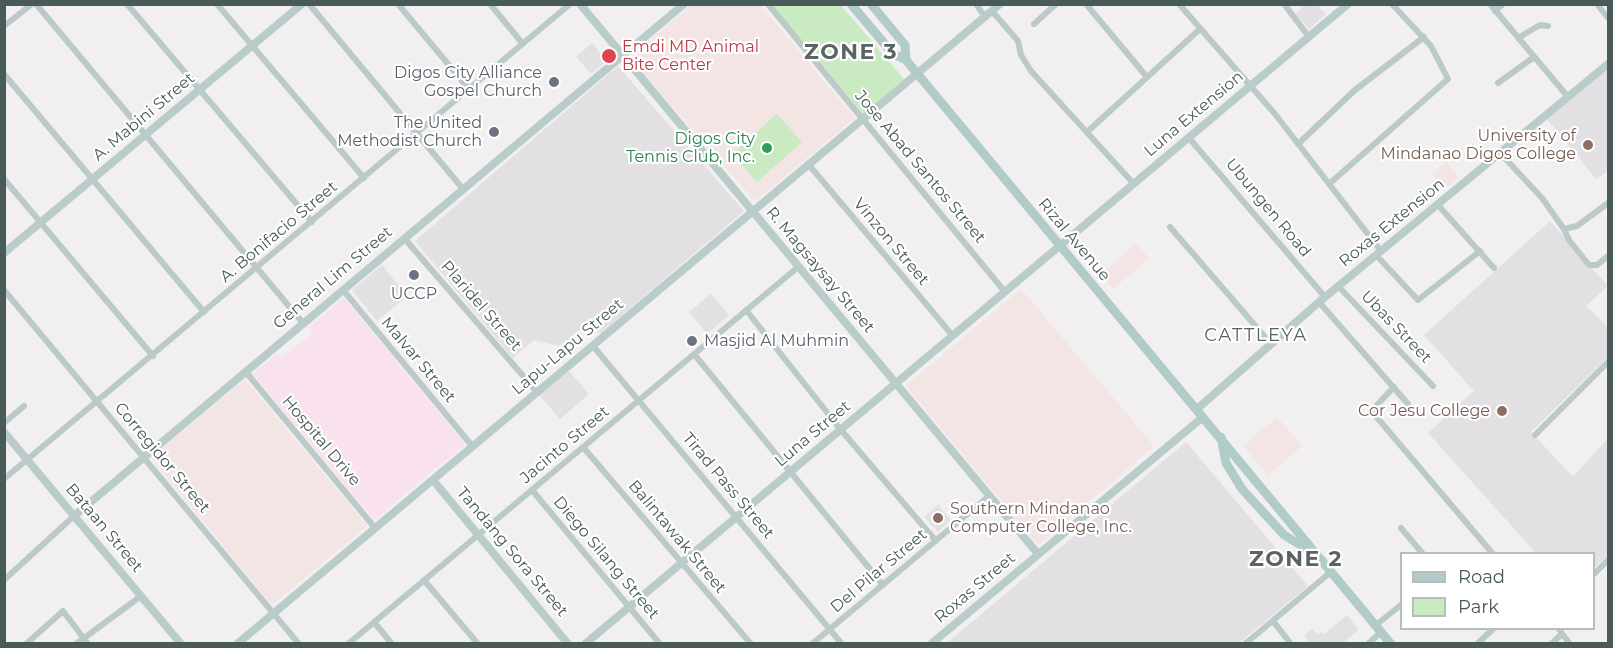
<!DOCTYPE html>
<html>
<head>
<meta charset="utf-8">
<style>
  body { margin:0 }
  #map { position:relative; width:1613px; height:648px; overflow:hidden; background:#f1eff0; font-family:Montserrat,sans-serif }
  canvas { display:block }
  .frame { position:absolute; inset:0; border:6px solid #485b58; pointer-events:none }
  .legend { position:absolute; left:1400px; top:552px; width:195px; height:78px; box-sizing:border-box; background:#fff; border:2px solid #b6bdbc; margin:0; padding:8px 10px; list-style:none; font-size:18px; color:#485b58 }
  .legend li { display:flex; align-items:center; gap:12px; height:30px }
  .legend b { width:30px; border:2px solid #b6bdbc }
</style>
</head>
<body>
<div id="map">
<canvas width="1613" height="648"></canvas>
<div class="frame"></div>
<ul class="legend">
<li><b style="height:8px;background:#b1cbc9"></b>Road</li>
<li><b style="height:16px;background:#caebc1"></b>Park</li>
</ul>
</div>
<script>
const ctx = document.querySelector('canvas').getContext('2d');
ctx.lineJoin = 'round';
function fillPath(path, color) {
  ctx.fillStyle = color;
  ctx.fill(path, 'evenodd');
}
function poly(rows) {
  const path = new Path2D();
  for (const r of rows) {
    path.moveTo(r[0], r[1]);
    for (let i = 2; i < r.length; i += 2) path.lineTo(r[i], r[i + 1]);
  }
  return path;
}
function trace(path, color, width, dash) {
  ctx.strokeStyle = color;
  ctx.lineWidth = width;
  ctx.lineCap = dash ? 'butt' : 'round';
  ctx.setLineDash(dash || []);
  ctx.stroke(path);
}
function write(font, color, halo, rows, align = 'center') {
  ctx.font = font + ' Montserrat,sans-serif';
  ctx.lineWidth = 4.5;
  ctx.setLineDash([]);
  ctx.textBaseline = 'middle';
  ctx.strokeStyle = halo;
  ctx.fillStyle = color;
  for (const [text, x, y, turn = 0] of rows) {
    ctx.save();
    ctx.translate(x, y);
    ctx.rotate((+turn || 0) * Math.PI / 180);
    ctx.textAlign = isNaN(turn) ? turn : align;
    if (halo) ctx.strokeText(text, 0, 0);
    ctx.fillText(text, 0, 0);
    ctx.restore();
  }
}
fillPath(poly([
  [692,5,760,5,855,118,755,201,631,60,632,54],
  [1446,162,1459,177,1445,189,1432,174],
  [1136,244,1149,258,1113,289,1101,274],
  [1021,289,1154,446,1038,545,906,386],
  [245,379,367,526,272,605,151,457],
  [1277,417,1302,446,1268,475,1243,446]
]), '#f3e5e3');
fillPath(poly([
  [1306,4,1317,5,1326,14,1309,29,1295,14],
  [592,43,607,61,591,74,576,57],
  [618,66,744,211,600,334,588,323,560,346,534,340,513,358,415,241],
  [1608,68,1608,171,1596,179,1547,119],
  [1550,221,1608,286,1586,306,1608,327,1608,357,1531,432,1573,477,1608,438,1608,555,1594,568,1594,554,1536,553,1428,433,1474,391,1424,335],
  [382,265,407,296,377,321,352,290],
  [711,294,729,315,707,334,689,312],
  [569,371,589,394,560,419,539,395],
  [1186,442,1308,586,1239,643,947,643],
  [938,505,951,520,938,532,924,517],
  [1347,615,1359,630,1343,643,1310,643,1304,636,1312,628,1318,635,1321,632,1324,634]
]), '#e2e0e2');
fillPath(poly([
  [344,298,465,444,374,520,253,374,278,353,282,358,313,333,309,327]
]), '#f9e1ed');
fillPath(poly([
  [771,5,841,5,904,79,863,114],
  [777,114,802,142,757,182,732,154]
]), '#caebc1');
trace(poly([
  [36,4,303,323],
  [127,4,312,222],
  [217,4,364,178],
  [309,4,463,189],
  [398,4,469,89],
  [490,4,523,44],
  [768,4,1005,292],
  [976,4,985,17],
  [1086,4,1147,77],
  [1179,4,1275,114,1381,251],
  [1284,4,1309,37],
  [1490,4,1568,97],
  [1597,4,1608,18],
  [992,11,1018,41,1021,55,1031,71,1134,184],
  [1495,11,1503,4],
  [1034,24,1056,4],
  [4,26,32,4],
  [1518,38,1540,25,1548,26],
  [4,74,204,312],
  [1498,83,1534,57],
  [1087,132,1200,29],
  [1189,138,1325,297],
  [1298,144,1355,90,1424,37],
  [1501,154,1542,198,1564,229,1569,240,1589,265,1597,265,1608,256],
  [809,165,953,336],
  [4,179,153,356],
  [1329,184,1448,79,1431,46,1392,4],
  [1438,205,1494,268],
  [1170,227,1271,344],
  [1564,229,1577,226,1608,203],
  [404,238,537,392],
  [1376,255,1418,300,1480,251],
  [1338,286,1433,386],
  [4,290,299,644],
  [343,290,473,447],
  [1319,302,1408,404],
  [746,310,841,430,936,541],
  [593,346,842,644],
  [694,354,883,585],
  [245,371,375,528],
  [1394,387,1377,405,1374,414,1493,554],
  [4,423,24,406],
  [1535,435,1608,362],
  [583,447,751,644],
  [4,479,570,4],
  [532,490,660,644],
  [1401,528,1423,554],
  [1594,574,1608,560],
  [4,580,74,516],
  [424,580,478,644],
  [1273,621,1291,644],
  [374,622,392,644],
  [1376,625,1402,604],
  [1558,628,1570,644],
  [26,644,63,611,88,644],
  [76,644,141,596],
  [348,644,798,267],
  [812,644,989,496],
  [1245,644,1332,571],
  [1368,644,1381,632],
  [1477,644,1494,628],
  [1551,644,1562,634]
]), '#bbcac8', 6);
trace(poly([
  [580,4,1038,554],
  [4,253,302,4],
  [1197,409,1319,302,1608,64],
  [4,432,181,644],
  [433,480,568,644],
  [74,516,684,4],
  [237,644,1000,4],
  [585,644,1348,4],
  [931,644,1203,417]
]), '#b9ccca', 8);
trace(poly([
  [851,4,893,54,906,60,1391,644],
  [871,4,905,45,906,60],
  [1221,437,1226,463,1242,489,1284,535,1317,555]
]), '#b1cbc9', 9);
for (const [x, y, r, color] of [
  [609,56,8,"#e0444e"],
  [554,82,6,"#6b7280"],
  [494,132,6,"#6b7280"],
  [1588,145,6,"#8d6e63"],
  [767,148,6,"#2e9e5b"],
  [414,275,6,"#6b7280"],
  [692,341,6,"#6b7280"],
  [1502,411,6,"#8d6e63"],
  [938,518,6,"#8d6e63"]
]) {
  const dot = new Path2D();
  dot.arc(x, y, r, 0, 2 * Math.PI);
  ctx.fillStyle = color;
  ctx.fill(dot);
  trace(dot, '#fff', 2);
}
write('16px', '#be3a42', '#fff', [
  ["Emdi MD Animal",622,47],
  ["Bite Center",622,65]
], 'left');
write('16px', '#5b616d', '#fff', [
  ["Digos City Alliance",542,73],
  ["Gospel Church",542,91],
  ["The United",482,123],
  ["Methodist Church",482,141],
  ["UCCP",414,294,"center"],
  ["Masjid Al Muhmin",704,341,"left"]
], 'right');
write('16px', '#485b58', '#fff', [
  ["Luna Extension",1194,114,-40],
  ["A. Mabini Street",144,117,-40],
  ["Jose Abad Santos Street",920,167,50],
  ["Ubungen Road",1268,208,50],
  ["Roxas Extension",1392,223,-39],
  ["A. Bonifacio Street",279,232,-40],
  ["Rizal Avenue",1074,240,50],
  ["Vinzon Street",891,242,50],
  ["R. Magsaysay Street",820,270,50],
  ["General Lim Street",333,278,-40],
  ["Plaridel Street",481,306,49],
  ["Ubas Street",1396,327,46],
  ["Lapu-Lapu Street",568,347,-40],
  ["Malvar Street",418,360,50],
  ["Luna Street",813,434,-40],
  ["Hospital Drive",321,441,50],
  ["Jacinto Street",565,445,-40],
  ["Corregidor Street",162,458,50],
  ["Tirad Pass Street",728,486,50],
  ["Bataan Street",104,528,50],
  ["Balintawak Street",677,537,50],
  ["Tandang Sora Street",512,552,50],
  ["Diego Silang Street",606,558,50],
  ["Del Pilar Street",879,571,-40],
  ["Roxas Street",975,588,-40]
]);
write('16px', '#785e54', '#fff', [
  ["University of",1576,136],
  ["Mindanao Digos College",1576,154],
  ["Cor Jesu College",1490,411],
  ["Southern Mindanao",950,509,"left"],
  ["Computer College, Inc.",950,527,"left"]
], 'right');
write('16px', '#27864d', '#fff', [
  ["Digos City",755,139],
  ["Tennis Club, Inc.",755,157]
], 'right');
ctx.letterSpacing = '1.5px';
write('18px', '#5c6363', '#fff', [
  ["CATTLEYA",1256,336]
]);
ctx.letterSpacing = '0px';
ctx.letterSpacing = '1.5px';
write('bold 22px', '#5c6363', '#fff', [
  ["ZONE 3",851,53],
  ["ZONE 2",1296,560]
]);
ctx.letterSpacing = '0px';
</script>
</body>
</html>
